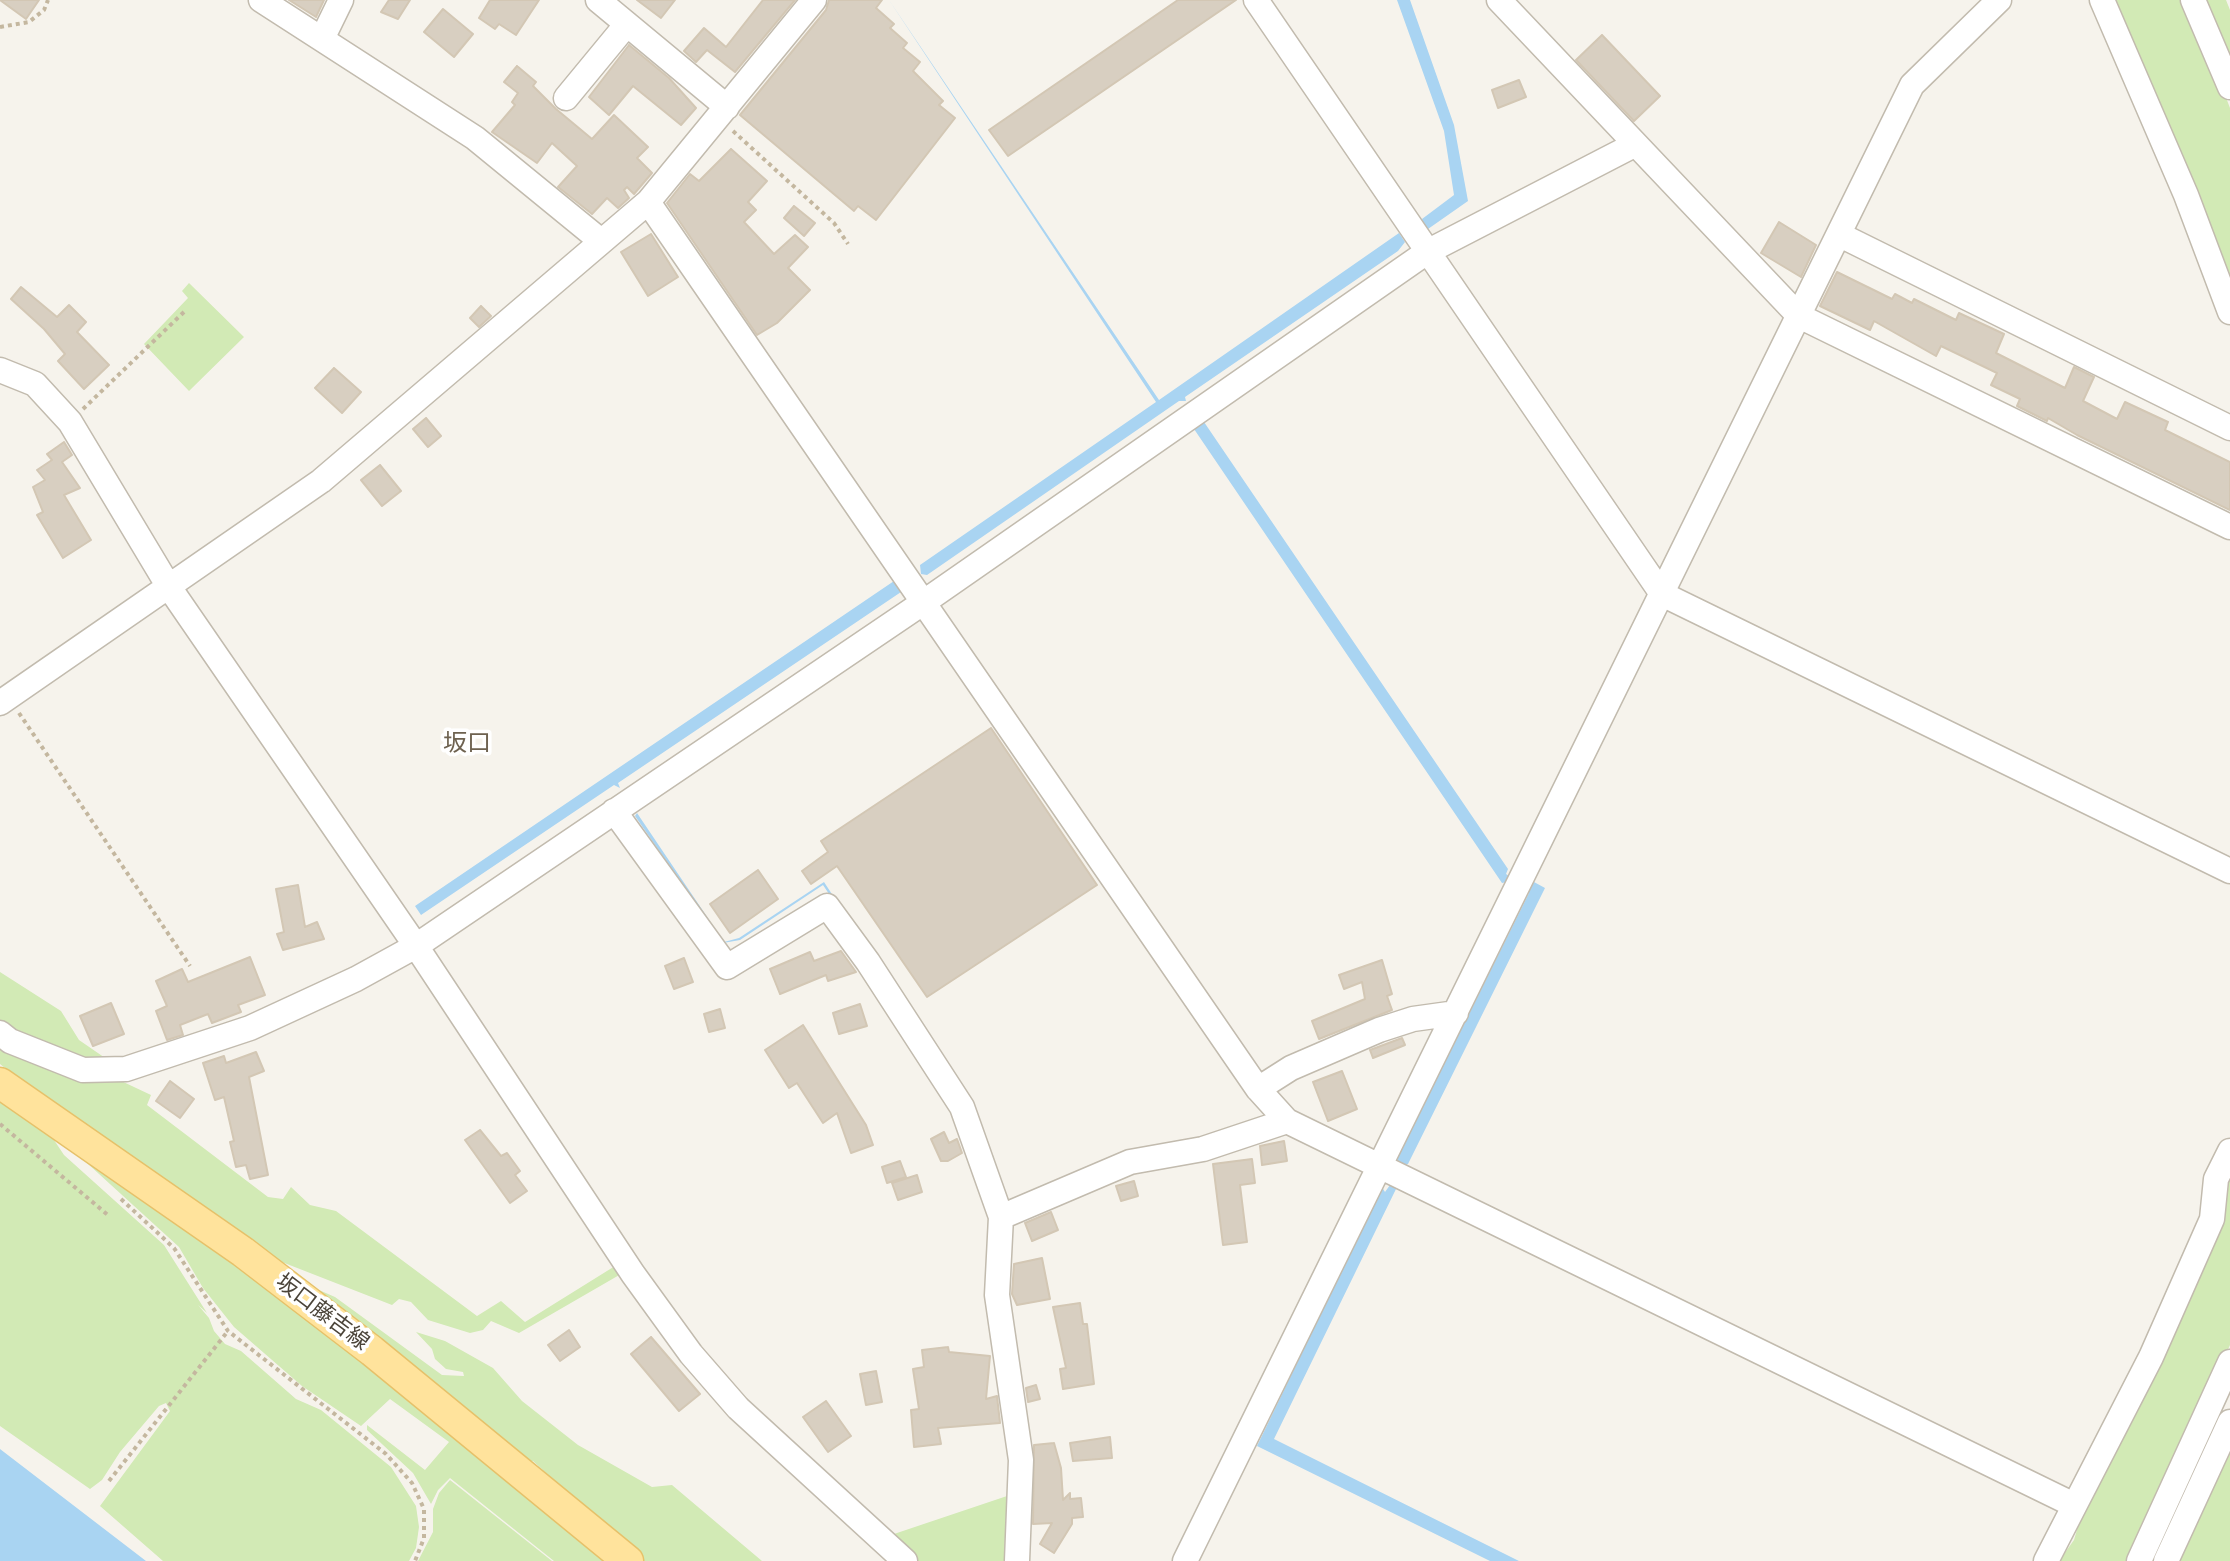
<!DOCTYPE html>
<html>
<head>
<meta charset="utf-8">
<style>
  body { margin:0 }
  canvas { display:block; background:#f6f3ec }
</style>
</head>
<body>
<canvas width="2230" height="1561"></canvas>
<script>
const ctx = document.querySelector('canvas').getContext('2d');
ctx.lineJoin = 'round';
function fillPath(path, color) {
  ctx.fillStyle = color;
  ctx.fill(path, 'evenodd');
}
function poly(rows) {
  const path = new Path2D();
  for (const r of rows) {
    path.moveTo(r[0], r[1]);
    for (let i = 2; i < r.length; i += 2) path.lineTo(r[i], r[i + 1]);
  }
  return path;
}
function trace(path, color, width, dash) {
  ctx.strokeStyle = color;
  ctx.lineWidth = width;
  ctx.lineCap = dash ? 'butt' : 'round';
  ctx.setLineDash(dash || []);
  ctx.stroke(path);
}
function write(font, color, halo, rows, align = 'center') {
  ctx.font = font + ' "Archivo Narrow","Noto Sans JP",sans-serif';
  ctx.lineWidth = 7;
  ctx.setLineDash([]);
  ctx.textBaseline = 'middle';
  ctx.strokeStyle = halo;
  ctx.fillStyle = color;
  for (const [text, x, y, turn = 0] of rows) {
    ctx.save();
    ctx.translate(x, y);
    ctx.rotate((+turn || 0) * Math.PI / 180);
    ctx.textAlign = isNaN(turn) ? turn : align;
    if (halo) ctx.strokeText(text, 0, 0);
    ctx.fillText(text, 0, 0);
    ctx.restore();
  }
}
fillPath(poly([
  [2109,0,2184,0,2213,64,2230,108,2230,293],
  [2200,0,2226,0,2230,10,2230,70],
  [189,283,244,337,189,391,144,344,188,298,182,291],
  [0,972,61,1011,79,1040,111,1062,106,1065,17,1034,0,1022],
  [0,1040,117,1079,151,1095,147,1105,268,1197,283,1199,291,1187,310,1205,336,1211,477,1316,501,1301,525,1322,615,1266,621,1274,519,1333,491,1321,483,1330,470,1333,428,1320,411,1302,399,1299,392,1305,246,1248,63,1116,0,1064],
  [0,1093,48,1131,64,1155,164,1245,207,1313,198,1305,209,1318,214,1331,225,1344,241,1351,296,1399,321,1410,391,1467,416,1506,419,1527,416,1548,409,1561,163,1561,100,1506,170,1411,166,1403,159,1406,120,1452,102,1480,90,1489,0,1426],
  [76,1153,205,1234,616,1561,554,1561,450,1478,438,1490,431,1504,413,1473,367,1430,367,1425,425,1470,449,1442,390,1399,361,1426,302,1386,234,1327,203,1288,179,1247],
  [2230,1173,2230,1345,2130,1561,2059,1561,2074,1540,2081,1516],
  [289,1277,335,1297,442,1375,464,1376,463,1372,446,1369,435,1359,432,1349,416,1332,445,1341,493,1368,522,1401,578,1445,652,1487,672,1485,762,1561,643,1561,533,1461,522,1462],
  [2230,1439,2230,1561,2174,1561],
  [450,1480,552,1561,418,1561,433,1532,433,1509,439,1493],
  [1007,1496,1004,1561,918,1561,891,1535]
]), '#d2eab5');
fillPath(poly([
  [889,0,1159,400,1399,233,1405,242,1398,251,1185,397,1186,401,1179,401,927,575,921,574,920,565,1156,402],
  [1397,0,1410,0,1454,125,1468,201,1428,229,1424,228,1422,219,1454,195,1444,131],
  [1204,422,1508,869,1506,874,1512,878,1507,882,1502,883,1194,429],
  [894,581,901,592,618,783,620,788,614,785,421,915,415,906],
  [637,813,724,942,739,938,824,882,958,1087,823,885,740,940,723,943,635,816],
  [1534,882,1545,888,1408,1164,1403,1166,1397,1159,1529,893,1525,891,1528,886,1531,887],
  [1380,1184,1385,1192,1390,1185,1396,1189,1274,1439,1519,1561,1490,1561,1257,1446,1378,1195],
  [0,1449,146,1561,0,1561]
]), '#a9d4f2');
const building = poly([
  [0,0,39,0,26,19,0,0],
  [289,0,324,0,316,17,289,0],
  [389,0,410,0,398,19,381,12,389,0],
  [490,0,539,0,516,35,499,24,495,29,479,18,490,0],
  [637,0,675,0,661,18,637,0],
  [763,0,795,0,735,72,707,50,696,62,684,51,704,28,726,47,763,0],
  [829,0,882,0,876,8,894,24,890,28,907,43,903,48,920,62,913,71,943,101,939,105,955,118,876,220,858,206,854,211,740,115,826,10,829,0],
  [1178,0,1236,0,1008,156,989,130,1178,0],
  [443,9,473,34,454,57,424,32,443,9],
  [1602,35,1660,96,1634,121,1576,60,1602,35],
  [629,45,669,78,696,108,681,125,633,86,609,115,589,97,629,45],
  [517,66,536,82,533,86,556,109,592,139,614,115,648,147,637,158,652,173,634,194,627,187,624,190,629,198,618,208,607,198,592,214,558,187,577,166,552,143,537,163,492,132,515,105,512,102,518,93,504,82,517,66],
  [1519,80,1526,97,1498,108,1492,90,1519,80],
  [731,149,767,181,748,202,756,210,744,222,774,254,795,235,808,247,788,268,810,290,777,323,757,335,667,203,690,174,699,181,731,149],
  [794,206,815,223,804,236,784,218,794,206],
  [1779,222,1816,245,1801,277,1761,253,1779,222],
  [651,234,678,277,648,296,621,252,651,234],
  [1837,272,1892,299,1895,294,1912,303,1914,299,1956,320,1959,313,2004,334,1996,353,2065,388,2074,367,2094,377,2083,401,2117,419,2125,402,2168,422,2165,430,2230,462,2230,510,2077,435,2048,418,2047,421,2017,406,2020,399,1991,385,1997,373,1941,346,1936,356,1874,321,1870,330,1820,306,1837,272],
  [21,287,57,317,69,305,86,322,77,332,109,365,84,389,58,361,65,354,44,329,11,299,21,287],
  [481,306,491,316,479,327,470,318,481,306],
  [334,368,361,392,342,413,315,388,334,368],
  [426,418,441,436,428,447,413,429,426,418],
  [64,442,72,455,62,462,80,488,64,495,91,540,63,558,37,515,43,512,33,487,45,480,37,470,52,460,47,454,64,442],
  [380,465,401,491,382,506,361,480,380,465],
  [991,728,1097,885,927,997,837,866,811,884,802,871,828,852,821,841,991,728],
  [758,870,778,899,730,933,710,904,758,870],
  [298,885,305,927,317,922,324,939,283,950,277,934,284,932,276,889,298,885],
  [841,951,856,972,828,981,826,975,780,994,770,969,810,952,814,961,841,951],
  [250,957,265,995,238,1005,241,1012,212,1023,208,1014,180,1025,183,1035,167,1040,156,1011,167,1006,156,981,182,969,188,982,250,957],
  [684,958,693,982,674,989,665,966,684,958],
  [1382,960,1392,994,1387,996,1392,1010,1319,1039,1312,1021,1365,999,1362,982,1344,989,1339,975,1382,960],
  [111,1003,124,1034,93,1046,80,1016,111,1003],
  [860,1004,867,1026,839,1034,833,1013,860,1004],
  [720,1009,725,1028,709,1032,704,1014,720,1009],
  [803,1025,866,1125,873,1145,851,1153,837,1113,823,1123,797,1083,789,1088,765,1050,803,1025],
  [1402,1038,1405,1045,1373,1058,1370,1050,1402,1038],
  [256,1052,264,1071,249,1077,268,1175,250,1179,246,1165,236,1167,230,1142,234,1141,224,1097,215,1100,203,1063,224,1056,226,1063,256,1052],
  [1342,1071,1357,1109,1328,1121,1313,1082,1342,1071],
  [170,1081,194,1099,180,1118,156,1101,170,1081],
  [480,1130,501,1156,507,1153,520,1171,515,1175,527,1191,510,1203,465,1140,480,1130],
  [944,1132,949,1143,957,1139,962,1153,948,1161,941,1161,931,1139,944,1132],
  [1284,1141,1287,1161,1262,1165,1260,1146,1284,1141],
  [1252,1159,1255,1183,1240,1185,1247,1242,1223,1245,1213,1164,1252,1159],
  [900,1161,906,1177,887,1183,882,1167,900,1161],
  [917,1175,922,1192,898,1200,892,1183,917,1175],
  [1134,1181,1138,1196,1121,1201,1116,1186,1134,1181],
  [1051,1212,1058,1230,1032,1241,1025,1223,1051,1212],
  [1042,1258,1050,1299,1017,1305,1012,1294,1014,1264,1042,1258],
  [1080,1303,1083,1324,1087,1324,1094,1384,1063,1389,1060,1369,1066,1368,1053,1307,1080,1303],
  [569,1330,580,1347,560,1361,548,1345,569,1330],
  [651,1337,700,1394,679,1411,631,1354,651,1337],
  [948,1347,949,1352,990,1356,986,1399,997,1396,1000,1423,938,1428,941,1444,914,1447,911,1410,919,1409,913,1369,924,1367,922,1350,948,1347],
  [876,1371,882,1402,866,1405,860,1374,876,1371],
  [1036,1385,1040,1399,1028,1402,1026,1388,1036,1385],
  [826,1401,851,1436,828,1452,803,1417,826,1401],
  [1110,1437,1112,1458,1073,1461,1070,1443,1110,1437],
  [1054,1443,1061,1468,1063,1500,1070,1493,1070,1499,1081,1498,1083,1517,1072,1518,1072,1524,1054,1553,1040,1544,1052,1523,1033,1524,1034,1445,1054,1443]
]);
fillPath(building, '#d8cfc1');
trace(building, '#d3c7b4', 2);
const minor = poly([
  [261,0,475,138,601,241],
  [598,0,727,107],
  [1256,0,1662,594,2230,871],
  [1499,0,1799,316,2230,527],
  [2102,0,2186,195,2230,312],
  [2193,0,2230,87],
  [322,39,341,0],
  [566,98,627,24],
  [648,202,1258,1089,1287,1121,2074,1505],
  [1840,235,2230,428],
  [0,370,35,384,70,422,169,587,416,946,633,1274,691,1354,738,1408,905,1561],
  [0,703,321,481,648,202,814,0],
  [614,811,727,967,827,906,868,962,962,1107,1001,1217,997,1295,1021,1460,1017,1561],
  [0,1033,10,1041,83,1070,126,1069,250,1028,356,979,416,946,924,602,1427,252,1634,145],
  [1258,1089,1291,1068,1379,1030,1413,1019,1456,1013],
  [1001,1217,1130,1162,1203,1149,1287,1121],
  [1185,1561,1912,85,1999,0],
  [2046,1561,2151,1357,2212,1219,2216,1179,2230,1151],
  [2139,1561,2230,1362],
  [2166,1561,2230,1422]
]);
const major = poly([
  [0,1083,243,1252,372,1351,628,1561]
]);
trace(minor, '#c2bbae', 27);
trace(major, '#e6c16a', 33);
trace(poly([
  [0,27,29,22,44,10,48,0],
  [733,131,834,223,848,244],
  [83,409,184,312],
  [19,713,190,966],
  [0,1124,109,1216],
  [121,1199,174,1248,228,1331,386,1454,412,1483,424,1509,424,1538,415,1561],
  [109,1481,228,1331]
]), '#c4b79f', 4, [4, 4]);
trace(minor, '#fff', 24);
trace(major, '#ffe39c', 30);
write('22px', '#4b4439', '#fff', [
  ["坂口藤吉線",322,1313,37]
]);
write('24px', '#6e6250', '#fff', [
  ["坂口",467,745]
]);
</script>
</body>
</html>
